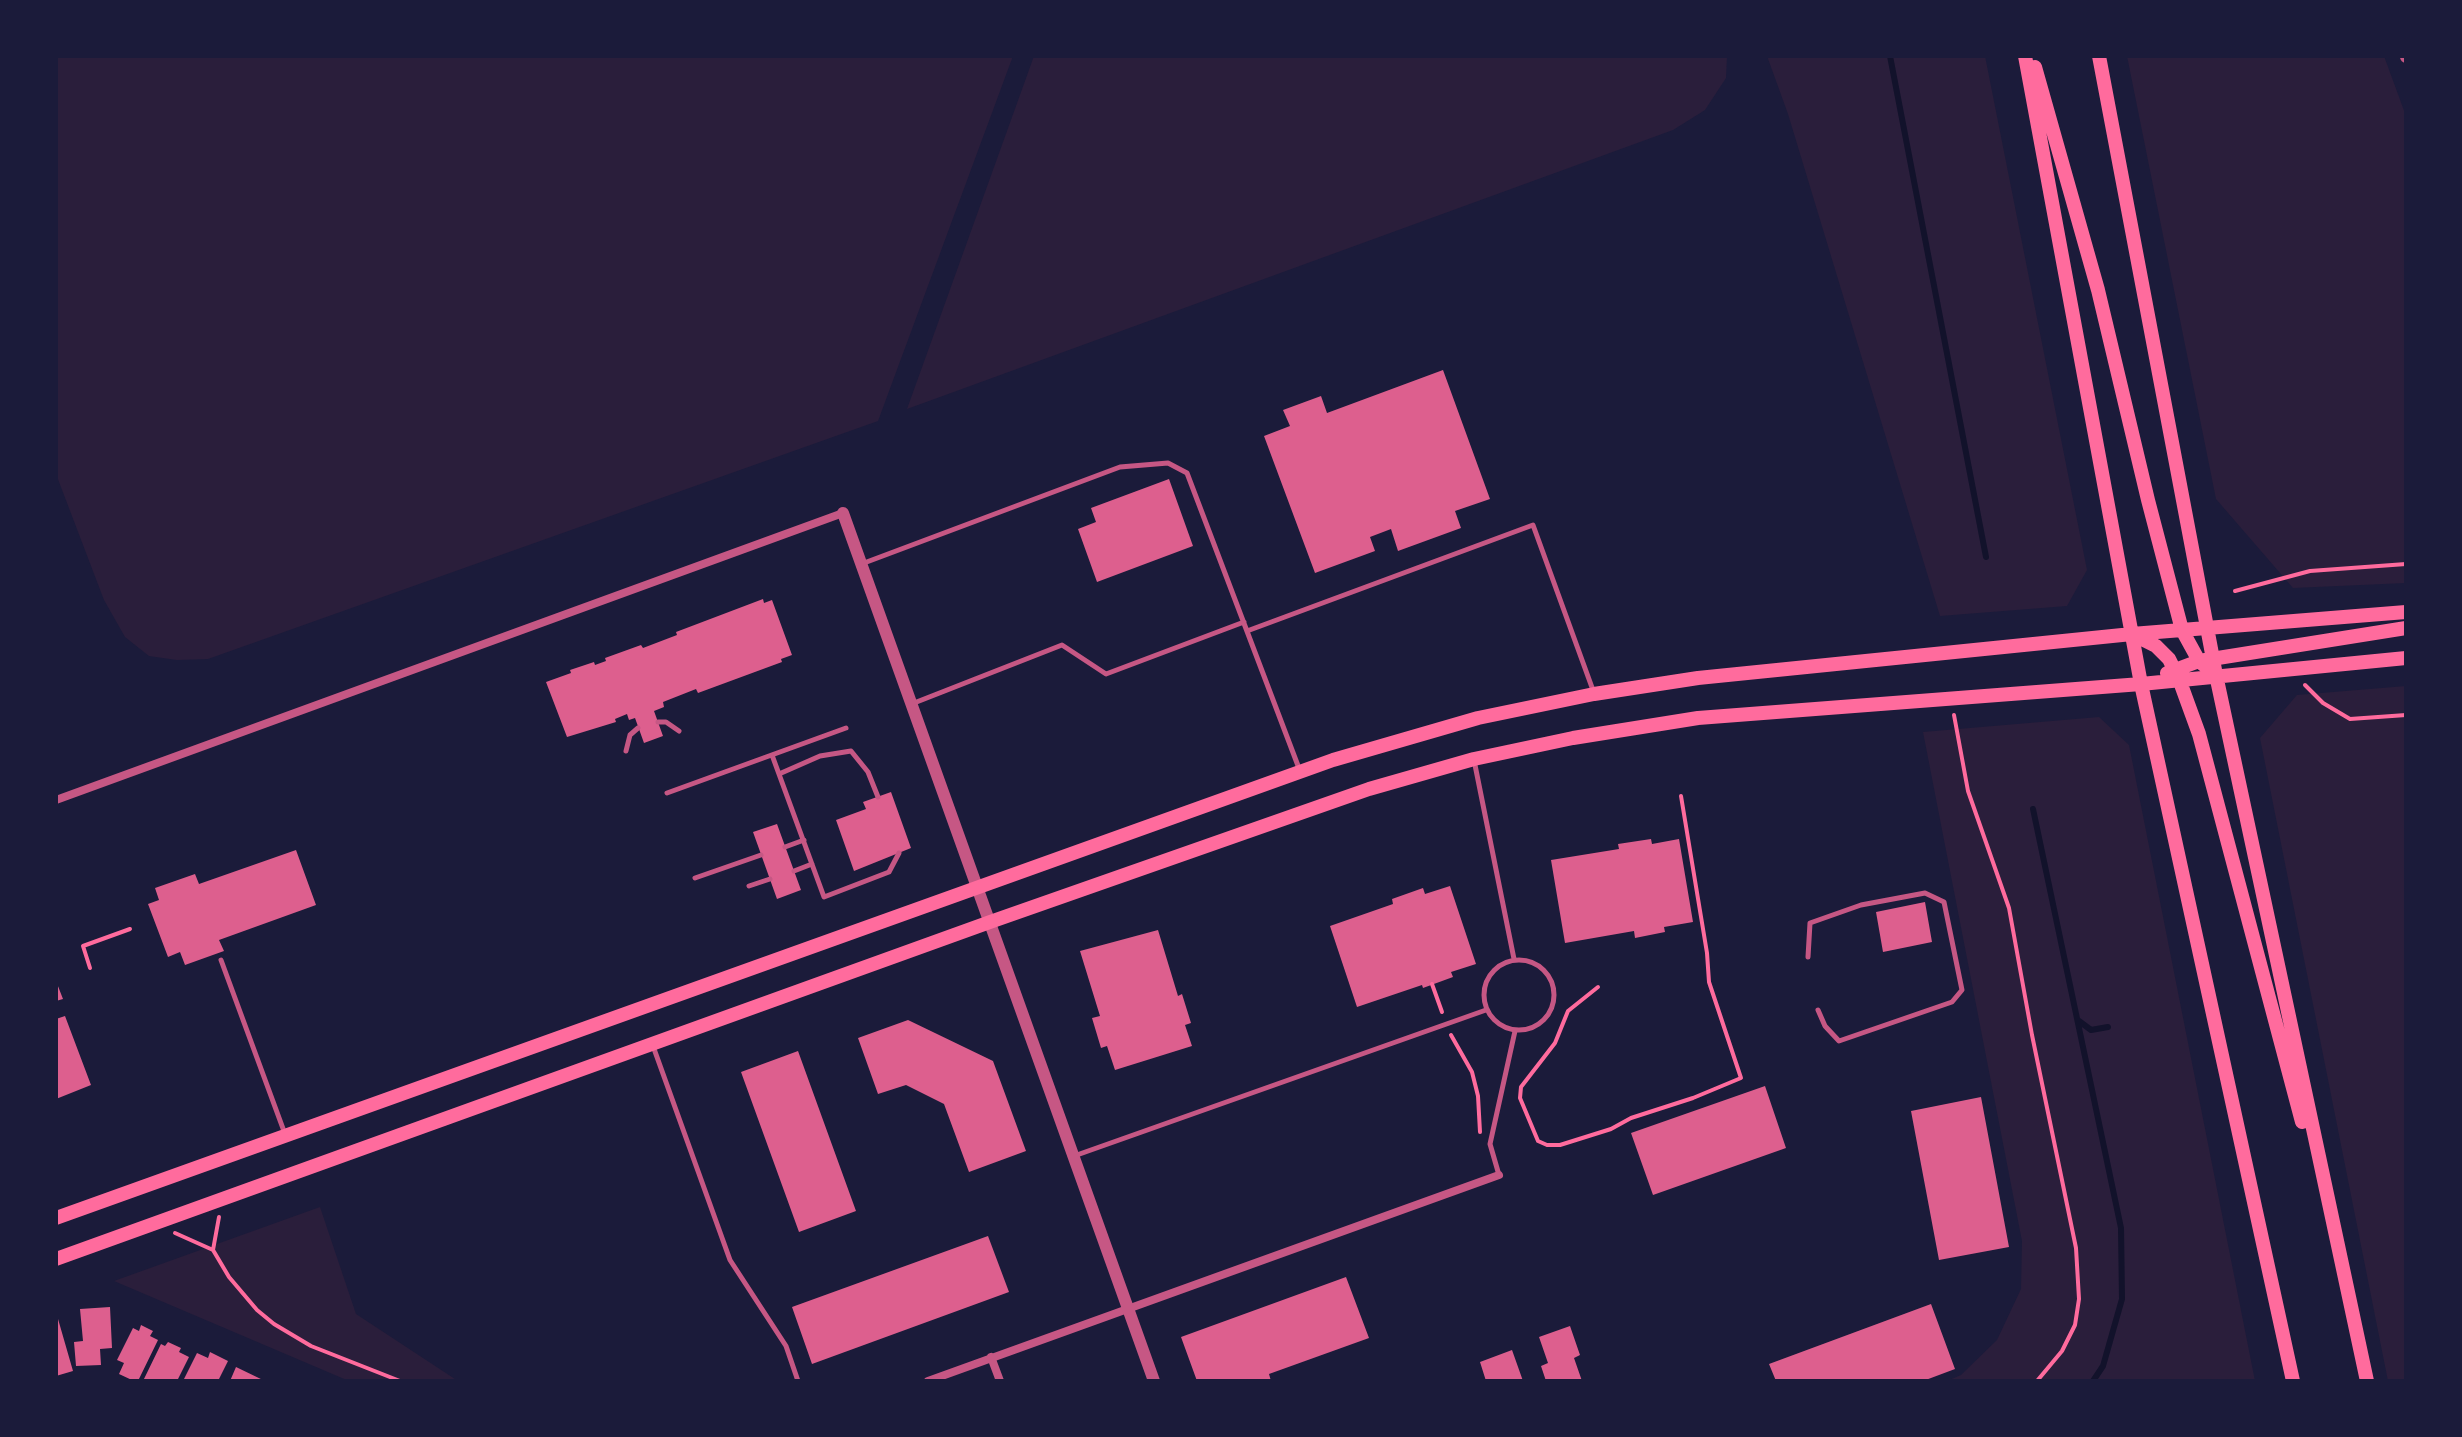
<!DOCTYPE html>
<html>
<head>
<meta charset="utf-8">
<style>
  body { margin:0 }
  #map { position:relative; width:2462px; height:1437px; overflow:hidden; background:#1b1b3a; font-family:Signika,sans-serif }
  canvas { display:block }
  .frame { position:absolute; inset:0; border:58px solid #1b1b3a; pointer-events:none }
</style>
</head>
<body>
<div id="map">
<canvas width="2462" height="1437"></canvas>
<div class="frame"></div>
</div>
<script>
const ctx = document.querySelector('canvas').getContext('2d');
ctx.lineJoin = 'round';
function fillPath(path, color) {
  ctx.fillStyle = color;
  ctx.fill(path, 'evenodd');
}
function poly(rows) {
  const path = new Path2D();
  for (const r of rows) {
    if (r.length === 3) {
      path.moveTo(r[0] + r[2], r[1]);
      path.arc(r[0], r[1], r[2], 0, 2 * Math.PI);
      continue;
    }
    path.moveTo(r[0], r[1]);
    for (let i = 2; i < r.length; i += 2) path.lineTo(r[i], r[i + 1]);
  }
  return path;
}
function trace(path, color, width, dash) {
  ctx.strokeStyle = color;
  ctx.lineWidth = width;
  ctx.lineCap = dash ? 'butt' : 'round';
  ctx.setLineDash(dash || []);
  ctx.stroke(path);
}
fillPath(poly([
  [56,56,1013,56,878,421,208,659,177,660,149,656,125,637,104,600,56,474],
  [1034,56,1727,56,1726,78,1705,110,1673,130,907,409],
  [1767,56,1985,56,2087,570,2067,606,1940,616,1788,114],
  [2127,56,2384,56,2406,116,2406,583,2293,588,2216,499],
  [2406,686,2406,1381,2388,1381,2260,738,2297,695],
  [2099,717,2129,745,2255,1381,1947,1381,1961,1375,1997,1340,2021,1289,2022,1241,1923,732],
  [320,1207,356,1314,458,1381,349,1381,114,1281]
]), '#2a1e3b');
trace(poly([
  [1890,56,1986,557],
  [2033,809,2121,1228,2122,1299,2103,1366,2093,1381],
  [2079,1021,2091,1030,2108,1027]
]), '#12122b', 6);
fillPath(poly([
  [1443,370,1490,499,1455,511,1461,528,1398,551,1391,529,1370,537,1375,551,1315,573,1264,436,1290,426,1283,410,1321,396,1327,413],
  [1169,479,1193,546,1097,582,1078,529,1096,522,1091,508],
  [763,599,764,603,772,600,792,655,781,659,782,662,698,693,696,689,663,702,664,707,654,711,663,736,644,743,635,718,629,720,627,714,615,719,616,722,567,737,546,682,571,673,570,670,594,662,595,665,606,661,605,658,641,645,643,648,677,635,676,632],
  [891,792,911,848,854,871,836,820,866,809,863,802],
  [777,824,801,890,777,899,753,832],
  [1651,839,1652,844,1679,839,1693,922,1664,927,1665,932,1635,938,1634,931,1565,943,1551,860,1619,849,1618,844],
  [296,850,316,905,219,940,224,951,185,965,180,952,168,957,148,904,159,900,155,888,195,874,199,884],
  [1450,886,1476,964,1451,972,1453,977,1423,988,1422,985,1357,1007,1330,926,1393,904,1392,899,1423,888,1425,894],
  [1925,902,1932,942,1883,952,1876,912],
  [1158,930,1178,996,1182,994,1191,1023,1185,1025,1192,1046,1115,1070,1107,1046,1101,1048,1092,1018,1100,1016,1080,951],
  [56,981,63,999,56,1001],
  [65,1016,91,1085,56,1099,56,1019],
  [908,1020,993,1061,1026,1151,969,1172,944,1104,906,1085,878,1094,858,1038],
  [798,1051,856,1211,799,1232,741,1072],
  [1765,1086,1786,1148,1653,1195,1631,1133],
  [1981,1097,2009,1247,1939,1260,1911,1111],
  [988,1236,1009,1292,812,1364,792,1307],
  [1346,1277,1369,1338,1269,1374,1271,1381,1197,1381,1181,1337],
  [1931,1304,1955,1369,1923,1381,1776,1381,1769,1364],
  [110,1307,112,1348,100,1349,101,1365,76,1366,74,1342,83,1341,80,1309],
  [56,1312,73,1371,56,1376],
  [141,1325,153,1331,150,1336,158,1340,138,1381,134,1381,119,1374,124,1363,117,1360,133,1328,139,1331],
  [1570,1326,1580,1355,1574,1358,1582,1381,1546,1381,1541,1366,1548,1363,1539,1337],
  [168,1342,181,1348,179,1352,189,1357,177,1381,143,1381,161,1344,165,1346],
  [1512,1350,1523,1381,1486,1381,1480,1362],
  [210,1352,228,1361,218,1381,183,1381,197,1353,208,1358],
  [236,1367,265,1381,230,1381]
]), '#dd5f8e');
trace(poly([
  [2235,591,2310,571,2406,564],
  [2305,685,2323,703,2350,719,2406,715],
  [1954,715,1968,791,2009,908,2032,1035,2076,1248,2079,1299,2075,1325,2062,1351,2037,1381],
  [90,968,83,946,130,929],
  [1432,984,1442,1012],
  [1598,987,1568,1011,1555,1043,1521,1087,1520,1098,1538,1141,1547,1145,1560,1145,1611,1129,1631,1118,1693,1098,1741,1078,1709,982,1707,953,1681,796],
  [1451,1035,1472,1072,1478,1096,1480,1132],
  [219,1217,213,1250,229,1277,257,1310,274,1324,311,1346,400,1381],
  [175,1233,213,1250]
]), '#ff6b9d', 4);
trace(poly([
  [864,563,1120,467,1168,463,1187,473,1300,771],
  [1247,631,1533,525,1594,693],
  [914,703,1062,645,1106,674,1244,622],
  [658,722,666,722,679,731],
  [626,751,630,735,638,728],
  [772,755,824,897,889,872,899,853],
  [1474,760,1514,959],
  [779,774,820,756,851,751,868,772,878,797],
  [667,793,846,728],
  [785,847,804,840],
  [794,871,812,864],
  [695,878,761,855],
  [749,886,770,879],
  [1808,957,1810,923,1861,905,1925,893,1944,902,1962,990,1952,1002,1839,1041,1825,1026,1818,1010],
  [1519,995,35],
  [221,960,285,1134],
  [653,1046,730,1260,786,1346,798,1381],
  [1074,1156,1486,1010],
  [1499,1175,1490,1144,1515,1031]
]), '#c65784', 5);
trace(poly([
  [56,800,843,513],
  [991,1357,1000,1381],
  [928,1381,1499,1175]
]), '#c65784', 8);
trace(poly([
  [2406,56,2406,57],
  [843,513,1154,1381]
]), '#c65784', 12);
trace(poly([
  [2025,56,2141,684,2293,1381],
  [2099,56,2216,675,2367,1381],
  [2035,67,2098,290,2148,500,2182,630,2199,661,2216,675],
  [2132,634,2156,646,2169,659,2179,679,2199,734,2302,1122],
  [2167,673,2199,661,2406,628],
  [56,1218,1333,760,1478,718,1594,694,1698,678,2132,634,2406,612],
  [56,1259,990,922,1369,789,1474,759,1573,738,1698,718,2141,684,2406,658]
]), '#ff6b9d', 14);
</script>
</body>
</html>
